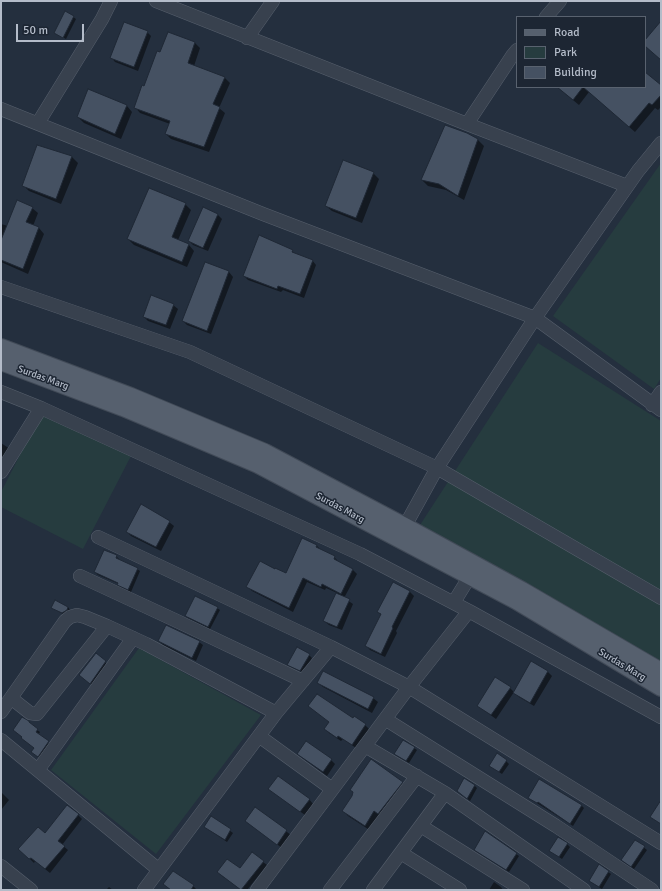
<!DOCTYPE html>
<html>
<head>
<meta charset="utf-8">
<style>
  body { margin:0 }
  #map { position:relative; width:662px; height:891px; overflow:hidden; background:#242f3e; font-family:Signika,sans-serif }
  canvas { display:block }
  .frame { position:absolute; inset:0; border:2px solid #b4bcc9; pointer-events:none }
  .legend { position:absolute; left:516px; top:16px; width:130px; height:72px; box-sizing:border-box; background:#1d2633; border:1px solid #59626f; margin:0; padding:5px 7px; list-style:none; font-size:12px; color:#b4bcc9 }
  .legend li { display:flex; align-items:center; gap:8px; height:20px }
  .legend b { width:20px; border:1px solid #59626f }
  .scale { position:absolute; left:16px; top:24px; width:68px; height:18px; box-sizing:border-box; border:2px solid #b4bcc9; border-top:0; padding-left:5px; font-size:12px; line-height:14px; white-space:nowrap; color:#b4bcc9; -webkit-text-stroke:3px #1d2633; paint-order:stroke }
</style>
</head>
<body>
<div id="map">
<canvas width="662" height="891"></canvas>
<div class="frame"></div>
<ul class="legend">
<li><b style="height:5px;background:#56606e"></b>Road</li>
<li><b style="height:11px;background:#263c3f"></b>Park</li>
<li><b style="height:11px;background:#455162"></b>Building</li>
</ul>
<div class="scale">50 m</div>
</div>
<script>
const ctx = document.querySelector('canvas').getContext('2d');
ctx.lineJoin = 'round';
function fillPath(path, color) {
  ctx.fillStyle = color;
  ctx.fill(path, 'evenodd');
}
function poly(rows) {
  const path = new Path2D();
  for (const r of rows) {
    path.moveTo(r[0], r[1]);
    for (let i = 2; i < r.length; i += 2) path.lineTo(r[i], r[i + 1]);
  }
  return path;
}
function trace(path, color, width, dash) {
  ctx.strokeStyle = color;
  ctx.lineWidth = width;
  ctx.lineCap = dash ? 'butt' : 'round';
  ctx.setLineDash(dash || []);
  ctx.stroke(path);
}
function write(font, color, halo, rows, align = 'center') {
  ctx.font = font + ' Signika,sans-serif';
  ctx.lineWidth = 3;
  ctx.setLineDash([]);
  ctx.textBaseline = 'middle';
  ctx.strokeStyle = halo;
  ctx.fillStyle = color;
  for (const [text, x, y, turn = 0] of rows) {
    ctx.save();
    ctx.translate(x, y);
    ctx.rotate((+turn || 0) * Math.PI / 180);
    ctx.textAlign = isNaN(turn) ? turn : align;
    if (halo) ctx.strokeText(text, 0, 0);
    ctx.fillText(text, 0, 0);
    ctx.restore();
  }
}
fillPath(poly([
  [661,163,661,378,654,389,553,316],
  [538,343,661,421,661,667,420,525],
  [43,410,131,456,83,549,1,507,1,492],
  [139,648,261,715,156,854,51,770]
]), '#263c3f');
fillPath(poly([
  [66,12,76,19,66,39,55,33],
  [147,32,151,36,138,71,115,62,111,57],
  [168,33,195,43,200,48,194,66,224,77,230,83,219,108,225,113,209,152,171,139,166,134,170,124,140,113,135,107,161,54],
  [645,73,661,87,661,107,658,110,655,108,635,132,589,92,579,105,557,87,645,87],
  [89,90,127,106,132,112,121,139,84,123,78,117],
  [466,133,478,140,484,146,464,200,446,190,428,186,422,180],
  [38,147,72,157,78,163,61,204,29,191,24,186],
  [373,173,379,179,362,223,332,211,326,206],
  [185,204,191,210,178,240,189,245,194,251,187,267,134,245,128,239],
  [32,208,38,213,33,226,39,228,44,234,28,274,1,262,1,224,8,226],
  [218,215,222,219,208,251,193,245,189,241],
  [292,251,296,254,312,260,316,265,304,298,283,290,281,292,248,280,244,276],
  [206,263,229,272,233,277,211,334,187,325,183,321],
  [173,305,178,309,170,329,148,321,144,317],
  [1,443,10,449,1,463],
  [169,522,174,526,161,551,131,536,127,532],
  [302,539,317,546,321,550,334,557,338,561,338,562,353,570,357,574,344,598,353,604,342,630,329,625,324,621,337,593,326,588,325,590,307,582,293,612,252,591,248,587,287,575],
  [116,556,119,559,118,560,137,569,140,571,131,592,121,587,119,584,98,575,95,572],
  [393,583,410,592,414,596,396,631,397,633,385,657,370,650,366,645,381,615,378,612],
  [68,607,70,610,65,615,52,608],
  [217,608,220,610,210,629,188,618,186,616],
  [159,641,199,642,203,645,196,661,163,645],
  [96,654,108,665,93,686,82,677],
  [309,655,312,658,303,673,288,664],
  [532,663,548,672,552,676,534,706,519,697,514,692,496,719,478,706,510,688,515,693],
  [318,683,373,698,378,702,372,713,323,687],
  [309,706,353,719,365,725,369,729,356,748,343,739,341,741,329,733,325,729,330,722],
  [37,730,40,732,38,735,51,745,41,759,35,754,35,748,25,741],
  [414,748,417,750,409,763,398,756],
  [303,758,331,760,335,764,327,776],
  [506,761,509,764,502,774,490,766],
  [402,782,407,788,371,831,348,816,343,810],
  [474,785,477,788,470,801,458,791],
  [1,792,9,800,1,810],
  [274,793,309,799,313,804,305,815],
  [529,798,581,805,584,808,573,826],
  [255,808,291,835,282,848,246,821],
  [78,815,82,819,62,845,68,850,50,873,35,861,34,863,20,849],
  [211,817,233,833,227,842,208,829],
  [636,841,647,850,634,869,625,862],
  [567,844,570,847,562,859,550,851],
  [478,852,516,854,519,856,509,872],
  [263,862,267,865,247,890,242,890,222,876],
  [608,872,611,874,602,889,592,883],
  [494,882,501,887,503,890,489,890],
  [165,884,193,886,197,890,171,890],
  [109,887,113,890,106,890]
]), '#0007');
const building = poly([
  [65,11,74,16,63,38,54,33,65,11],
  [661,21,661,60,645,46,645,40,661,21],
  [124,22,148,31,134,67,110,58,124,22],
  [168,32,195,42,188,63,225,77,213,104,220,107,204,147,165,134,170,121,134,108,142,85,144,86,157,51,160,52,168,32],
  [645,72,661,85,661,95,652,105,649,103,629,127,583,87,573,100,557,87,645,87,645,72],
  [88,89,127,105,115,134,77,117,88,89],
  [445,125,467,133,478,139,458,196,439,184,421,180,445,125],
  [37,145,72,156,56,199,22,186,37,145],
  [343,160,374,172,356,218,325,206,343,160],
  [149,188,186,203,172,237,189,244,182,262,127,239,149,188],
  [17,200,33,207,26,222,39,227,23,269,1,260,1,240,17,200],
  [203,207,218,214,203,248,188,241,203,207],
  [259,235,293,250,292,252,313,260,300,294,278,286,277,289,243,276,259,235],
  [205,262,229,271,207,331,182,321,205,262],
  [151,295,174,304,166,325,143,317,151,295],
  [141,504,170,521,156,547,126,532,141,504],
  [302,538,317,545,316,547,335,556,334,559,353,569,341,594,322,584,321,587,303,578,289,608,246,587,260,561,275,569,275,568,286,573,302,538],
  [104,550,117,555,116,558,138,568,128,590,117,585,118,583,94,572,104,550],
  [393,582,410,591,392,627,393,628,381,654,365,646,381,614,377,612,393,582],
  [336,593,350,599,337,627,323,621,336,593],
  [195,596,218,607,208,627,185,616,195,596],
  [55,600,68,607,67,610,62,613,51,608,55,600],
  [166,625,200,641,192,658,158,641,166,625],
  [297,647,310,654,300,671,287,665,297,647],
  [96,653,106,661,90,684,79,675,96,653],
  [531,661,548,671,530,703,513,693,531,661],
  [323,671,374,697,368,709,317,683,323,671],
  [495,677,511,687,491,715,477,706,495,677],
  [317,694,353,718,354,716,366,724,352,745,338,736,337,738,324,729,329,722,308,706,317,694],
  [22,717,29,721,29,722,38,729,36,732,49,741,38,757,31,752,34,748,21,738,22,737,13,730,22,717],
  [403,740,415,747,406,761,394,754,403,740],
  [306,741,332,759,323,772,297,754,306,741],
  [497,753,507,760,499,772,489,766,497,753],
  [371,759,403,782,378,814,374,811,365,826,342,811,352,796,353,792,350,790,371,759],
  [278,776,310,799,300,812,268,789,278,776],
  [464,778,475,785,467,799,457,791,464,778],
  [539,779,582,805,570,824,538,802,537,803,528,798,539,779],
  [661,800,661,824,650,817,661,800],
  [67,805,79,814,58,841,65,846,45,869,31,858,29,859,18,849,38,827,45,833,67,805],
  [255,807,287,830,277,845,245,821,255,807],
  [211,816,231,829,225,840,204,827,211,816],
  [485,831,517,853,506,870,474,850,485,831],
  [558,837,568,843,559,857,549,851,558,837],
  [635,840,645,846,631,867,621,860,635,840],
  [252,852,264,861,241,890,217,872,227,859,240,868,252,852],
  [599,864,609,871,599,887,589,881,599,864],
  [173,871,194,885,191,890,171,890,163,884,173,871]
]);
fillPath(building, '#455162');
trace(building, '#1f2835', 1);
const minor = poly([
  [156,1,467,124,627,186],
  [546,17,560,1],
  [247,38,273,1],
  [1,109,263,214,535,318,661,410],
  [38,123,102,19,111,1],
  [467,124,512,56,517,50],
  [1,287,190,352,437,468,661,598],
  [1,392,41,408,360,554,469,611,661,717],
  [652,405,661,392],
  [1,472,41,408],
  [405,526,437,468,535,318,638,171,661,143],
  [98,537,331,647,409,687,661,843],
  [80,576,179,622,303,681],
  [454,602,470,576],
  [11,698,30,713,37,714,107,626],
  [1,712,65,621,70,617,77,615,85,617,107,626,146,644,276,713],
  [385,719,556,826,652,890],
  [259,736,332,789],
  [1,740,159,870],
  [365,746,445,793,584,890],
  [38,770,133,638],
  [421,826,523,890],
  [401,853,460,890],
  [1,866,31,890],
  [144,890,276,713,331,647],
  [257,890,409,687,469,611],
  [330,890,417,776],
  [373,890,445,793]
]);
const major = poly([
  [1,347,131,396,265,452,405,526,522,590,661,671],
  [1,362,123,408,258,465,516,601,661,688]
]);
trace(minor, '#565f6c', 14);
trace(major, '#414a57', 18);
trace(minor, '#38414e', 13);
trace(major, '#56606e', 16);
write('10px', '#b4bcc9', '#1d2633', [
  ["Surdas Marg",43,378,20],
  ["Surdas Marg",340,508,28],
  ["Surdas Marg",622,665,31]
]);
</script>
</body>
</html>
